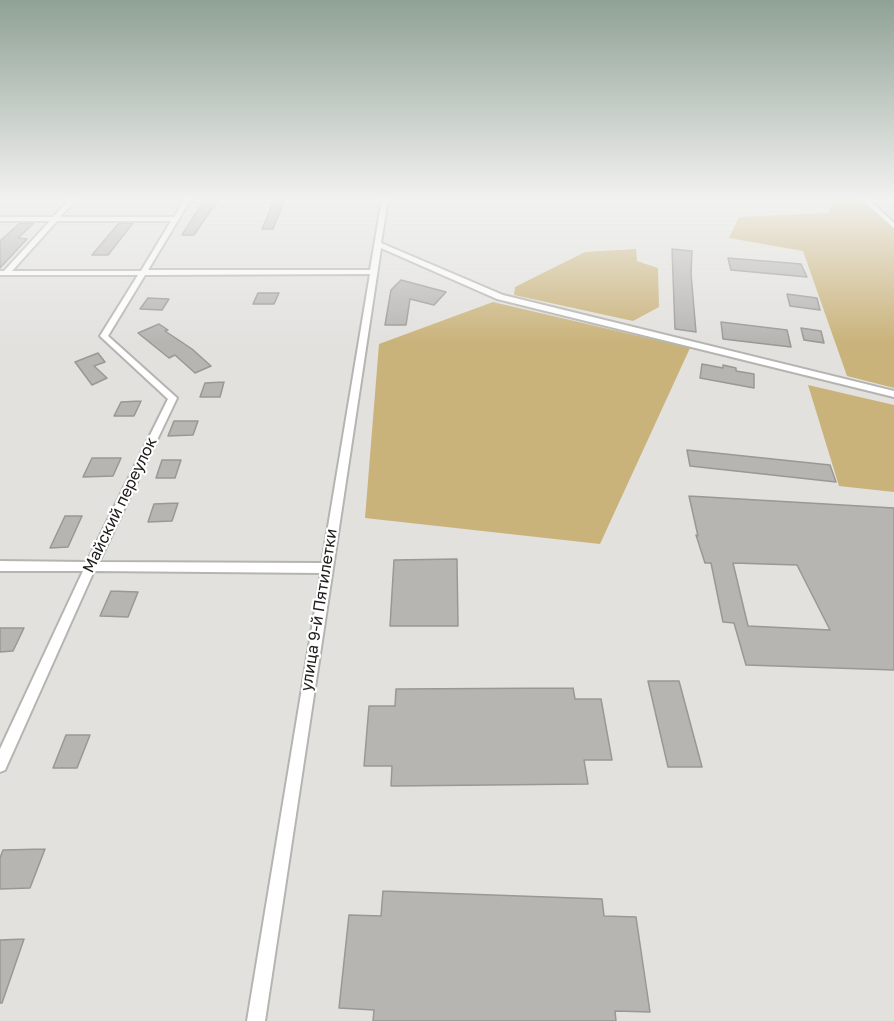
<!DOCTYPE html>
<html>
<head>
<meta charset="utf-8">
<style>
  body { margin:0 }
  canvas { display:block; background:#e2e1de }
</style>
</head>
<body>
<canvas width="894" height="1021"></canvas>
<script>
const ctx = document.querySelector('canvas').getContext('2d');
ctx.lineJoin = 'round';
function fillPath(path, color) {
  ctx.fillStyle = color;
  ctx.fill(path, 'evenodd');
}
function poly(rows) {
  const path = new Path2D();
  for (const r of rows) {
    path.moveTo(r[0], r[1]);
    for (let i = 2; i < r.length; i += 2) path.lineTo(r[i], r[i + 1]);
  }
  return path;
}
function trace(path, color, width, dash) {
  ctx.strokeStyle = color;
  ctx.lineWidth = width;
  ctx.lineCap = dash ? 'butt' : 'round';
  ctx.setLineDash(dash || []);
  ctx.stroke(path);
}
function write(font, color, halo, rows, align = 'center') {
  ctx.font = font + ' "Golos Text",sans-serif';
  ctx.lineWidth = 4.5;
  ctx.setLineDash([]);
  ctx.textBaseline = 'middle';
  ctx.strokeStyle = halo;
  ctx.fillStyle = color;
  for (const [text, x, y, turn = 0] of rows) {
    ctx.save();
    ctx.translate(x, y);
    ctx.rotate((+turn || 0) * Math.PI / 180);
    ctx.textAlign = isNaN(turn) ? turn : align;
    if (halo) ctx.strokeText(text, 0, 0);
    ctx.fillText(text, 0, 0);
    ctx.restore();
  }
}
fillPath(poly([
  [834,200,864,200,894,229,894,388,847,376,803,251,729,238,739,217,828,213],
  [636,249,637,261,658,268,659,307,633,321,514,295,515,287,585,252],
  [493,302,690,348,600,544,365,518,379,344],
  [808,385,894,405,894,492,839,486]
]), '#cab37b');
const building = poly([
  [205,199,218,200,194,235,182,235,205,199],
  [275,199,285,199,273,229,262,229,275,199],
  [20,223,34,223,18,238,27,239,0,268,0,241,20,223],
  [119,223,133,223,108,255,92,255,119,223],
  [672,249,692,251,691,274,696,332,675,329,672,249],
  [728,258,801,264,807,277,731,270,728,258],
  [401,280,446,292,434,305,410,299,406,325,385,325,391,290,401,280],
  [258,293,279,293,274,304,253,304,258,293],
  [787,294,817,298,820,310,790,306,787,294],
  [148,298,169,299,162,310,140,309,148,298],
  [721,322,787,330,791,347,723,339,721,322],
  [159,324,168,330,165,331,192,349,211,366,195,373,175,355,169,358,138,333,159,324],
  [801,328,821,331,824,343,804,340,801,328],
  [98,353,105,362,94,366,107,378,92,385,75,362,98,353],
  [702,364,723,368,723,365,736,368,736,371,754,374,754,388,700,378,702,364],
  [224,382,220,397,200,397,205,383,224,382],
  [141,401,134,416,114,416,121,402,141,401],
  [174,421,198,421,193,435,168,436,174,421],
  [687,450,830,465,836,482,690,466,687,450],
  [92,458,121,458,113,476,83,477,92,458],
  [162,460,181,460,175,478,156,478,162,460],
  [689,496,894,508,894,670,746,665,734,623,723,622,711,563,705,563,696,535,698,536,689,496],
  [733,563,797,565,830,630,748,626,733,563],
  [178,503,172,521,148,522,154,504,178,503],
  [65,516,82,516,68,547,50,548,65,516],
  [457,559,458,626,390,626,394,560,457,559],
  [111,591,138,592,128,617,100,616,111,591],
  [0,628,24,628,13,651,0,652,0,628],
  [648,681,679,681,702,767,668,767,648,681],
  [573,688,575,699,601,699,612,760,584,760,588,784,391,786,392,766,364,766,369,706,395,706,396,689,573,688],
  [66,735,90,735,77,768,53,768,66,735],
  [45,849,30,888,0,889,0,858,3,850,45,849],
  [383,891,602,899,604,916,636,917,650,1012,615,1011,616,1021,373,1021,374,1010,339,1008,349,915,381,916,383,891],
  [24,939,2,1003,0,1003,0,940,24,939]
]);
fillPath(building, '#b6b5b2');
trace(building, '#999895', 1.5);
const street = poly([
  [70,199,76,199,60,217,174,217,185,199,191,199,148,270,370,270,382,199,388,199,381,243,503,295,894,391,894,397,497,299,381,248,265,1021,247,1021,321,573,94,571,5,770,0,772,0,749,83,571,0,571,0,561,87,562,168,399,100,336,138,275,0,275,0,271,4,271,50,221,0,221,0,217,53,217,70,199],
  [57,221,171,221,141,271,12,271,57,221],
  [370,274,322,563,99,562,177,398,108,336,145,275,370,274],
  [861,199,868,199,894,223,894,228,861,199]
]);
trace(street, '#b5b4b1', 4);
fillPath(street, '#fff');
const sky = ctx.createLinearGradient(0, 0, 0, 342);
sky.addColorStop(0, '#8fa195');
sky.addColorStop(0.58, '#f2f2f0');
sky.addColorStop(1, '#f2f2f000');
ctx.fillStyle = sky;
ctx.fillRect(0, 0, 894, 342);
write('16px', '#1c1c1a', '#fff', [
  ["Майский переулок",120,505,-64],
  ["улица 9-й Пятилетки",319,610,-81]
]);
</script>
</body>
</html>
